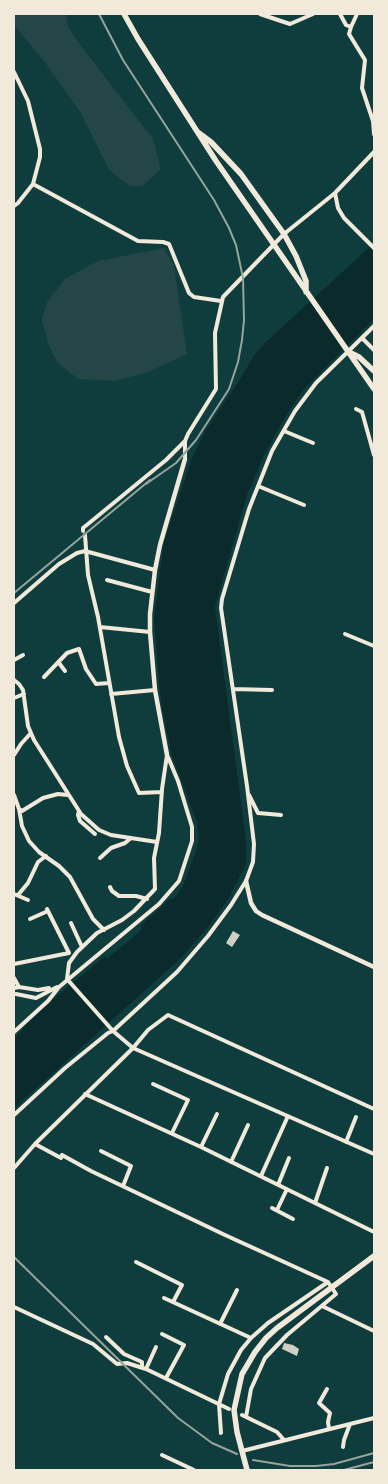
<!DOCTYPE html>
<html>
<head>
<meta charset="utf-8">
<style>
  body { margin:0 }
  #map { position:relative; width:388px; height:1484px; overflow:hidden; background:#0f3d3e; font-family:"DejaVu Sans",sans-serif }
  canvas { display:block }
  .frame { position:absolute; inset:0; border:15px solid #f1e9da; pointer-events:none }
</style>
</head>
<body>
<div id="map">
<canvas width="388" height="1484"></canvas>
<div class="frame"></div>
</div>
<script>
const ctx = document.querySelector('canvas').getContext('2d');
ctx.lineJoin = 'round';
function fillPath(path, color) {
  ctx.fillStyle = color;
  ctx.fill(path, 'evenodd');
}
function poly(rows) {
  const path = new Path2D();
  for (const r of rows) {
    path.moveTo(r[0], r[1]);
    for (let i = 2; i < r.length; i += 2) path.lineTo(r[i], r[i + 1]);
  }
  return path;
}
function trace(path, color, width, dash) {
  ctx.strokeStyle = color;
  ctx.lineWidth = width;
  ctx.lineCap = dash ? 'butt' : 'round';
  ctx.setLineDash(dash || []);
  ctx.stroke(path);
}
fillPath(poly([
  [14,14,66,14,68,27,81,46,153,139,161,169,142,186,130,186,109,170,81,113,44,61,14,25],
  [164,248,174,265,187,354,148,372,115,381,78,379,58,363,49,346,42,320,47,302,65,279,98,261]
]), '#244646');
fillPath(poly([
  [374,243,374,319,303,390,287,414,264,455,247,495,215,607,246,841,246,864,242,872,227,901,207,928,182,957,14,1108,14,1039,38,1012,105,956,107,959,142,930,140,926,170,899,174,899,183,886,197,848,199,838,197,822,172,756,161,703,154,619,164,542,192,458,206,430,241,378,253,357,266,342]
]), '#0a2a2b');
fillPath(poly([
  [233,931,240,935,232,947,226,943],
  [284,1343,293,1345,299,1349,297,1356,282,1349]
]), '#cfcfc3');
trace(poly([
  [260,14,290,24,313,14],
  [340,14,346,25,351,27,349,34,365,60,362,88,373,121,374,134],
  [351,27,357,14],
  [14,72,28,101,40,149,40,157,33,184,18,203,14,206],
  [33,184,138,241,163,242,169,244,189,293,194,297,221,301],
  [335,193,338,208,344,218,374,248],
  [362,338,374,350],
  [356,409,362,412,374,455],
  [284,431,313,443],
  [185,459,185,441,188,434,216,389,215,333,223,297,284,234,335,193,374,152],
  [258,486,304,505],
  [83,531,83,528,88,524,166,460,185,441],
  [85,535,88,575,98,617,119,737,127,766,139,793,162,792],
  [107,580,152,592],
  [14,603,59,564,77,553,85,551,155,570],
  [100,627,150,632],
  [345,634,374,646],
  [14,660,23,655],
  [59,663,65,671],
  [44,677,67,653,79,649,86,669,96,684,109,683],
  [14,680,19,684,23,690,28,726,34,740,81,814,99,830,111,835,157,842],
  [233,689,272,690],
  [111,694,155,690],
  [14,698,24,694],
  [14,755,21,744,30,734],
  [167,755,162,789,159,833,154,858,155,889,134,911,122,920,97,933,77,952,69,963,67,979,113,1031,133,1048,374,1154],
  [14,795,19,809,22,826,29,841,39,852,59,866,70,877,93,919,104,930],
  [249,795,258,813,281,815],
  [19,809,22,811,43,798,58,794,68,795],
  [79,811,78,815,80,821,95,834],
  [100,858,111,848,125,843,131,838],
  [110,887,112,891,119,896,136,896,147,899],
  [14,894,28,900],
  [18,895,28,883,38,862,46,856],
  [47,909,69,953],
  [30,919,48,911],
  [71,923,82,947],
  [14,964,69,953],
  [14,978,19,987],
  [14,988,19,987,38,990,49,988],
  [16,994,36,998,57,987],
  [14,1032,48,1001,59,987,159,904,179,881,192,841,192,827,178,781,168,757],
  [153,1084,188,1100,172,1133],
  [85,1094,201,1147,374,1232],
  [14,1115,65,1068,108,1033,113,1031,177,972,208,936,231,905,246,881,253,862,254,844,247,786,221,608,222,599,249,509,272,451,295,411,316,383,374,326],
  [346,1142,356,1117],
  [35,1144,61,1158,62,1155,91,1171,225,1235,328,1282,336,1294,287,1335,265,1358,251,1389,246,1417],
  [201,1147,217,1114],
  [101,1151,131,1166,123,1186],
  [231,1162,248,1125],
  [14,1168,35,1144,133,1048,148,1030,168,1015,374,1109],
  [261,1176,288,1116],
  [278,1185,289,1158],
  [315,1203,327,1168],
  [272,1208,293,1219],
  [277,1210,287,1189],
  [136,1262,182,1285,173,1302],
  [164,1298,251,1338],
  [322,1306,374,1331],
  [14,1307,93,1344,117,1364,127,1363,146,1369,229,1409],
  [220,1324,237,1290],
  [162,1334,184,1345,166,1378],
  [106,1337,124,1354,142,1362,142,1368],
  [146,1369,156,1347],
  [327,1389,319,1403,330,1413,328,1422,329,1429],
  [242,1415,277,1432,284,1440],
  [221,1433,219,1404,228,1374,241,1350,251,1338,268,1323,328,1282],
  [343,1447,344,1440,350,1424],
  [242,1451,374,1418],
  [162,1455,194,1470]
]), '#f1e9da', 4);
trace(poly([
  [167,755,155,690,150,632,150,614,155,570,160,545,185,459],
  [246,881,251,903,256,911,262,915,374,967]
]), '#f1e9da', 4.5);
trace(poly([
  [247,1470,237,1432,234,1410,242,1374,255,1352,266,1338,277,1328,374,1256]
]), '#f1e9da', 5.5);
trace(poly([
  [124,14,138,39,216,161,374,389],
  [199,133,211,142,241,174,284,234,296,256,306,281,306,292],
  [351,353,359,357,374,371]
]), '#f1e9da', 5.5);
trace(poly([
  [99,14,123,60,214,200,229,228,236,245,243,278,244,320,242,340,238,362,229,389,196,440,176,463,146,484],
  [14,593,150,480],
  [14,1257,178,1418,212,1443,237,1454],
  [253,1460,290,1466,316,1466,334,1464,374,1453],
  [344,1470,374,1462]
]), '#97a49c', 2);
</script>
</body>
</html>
